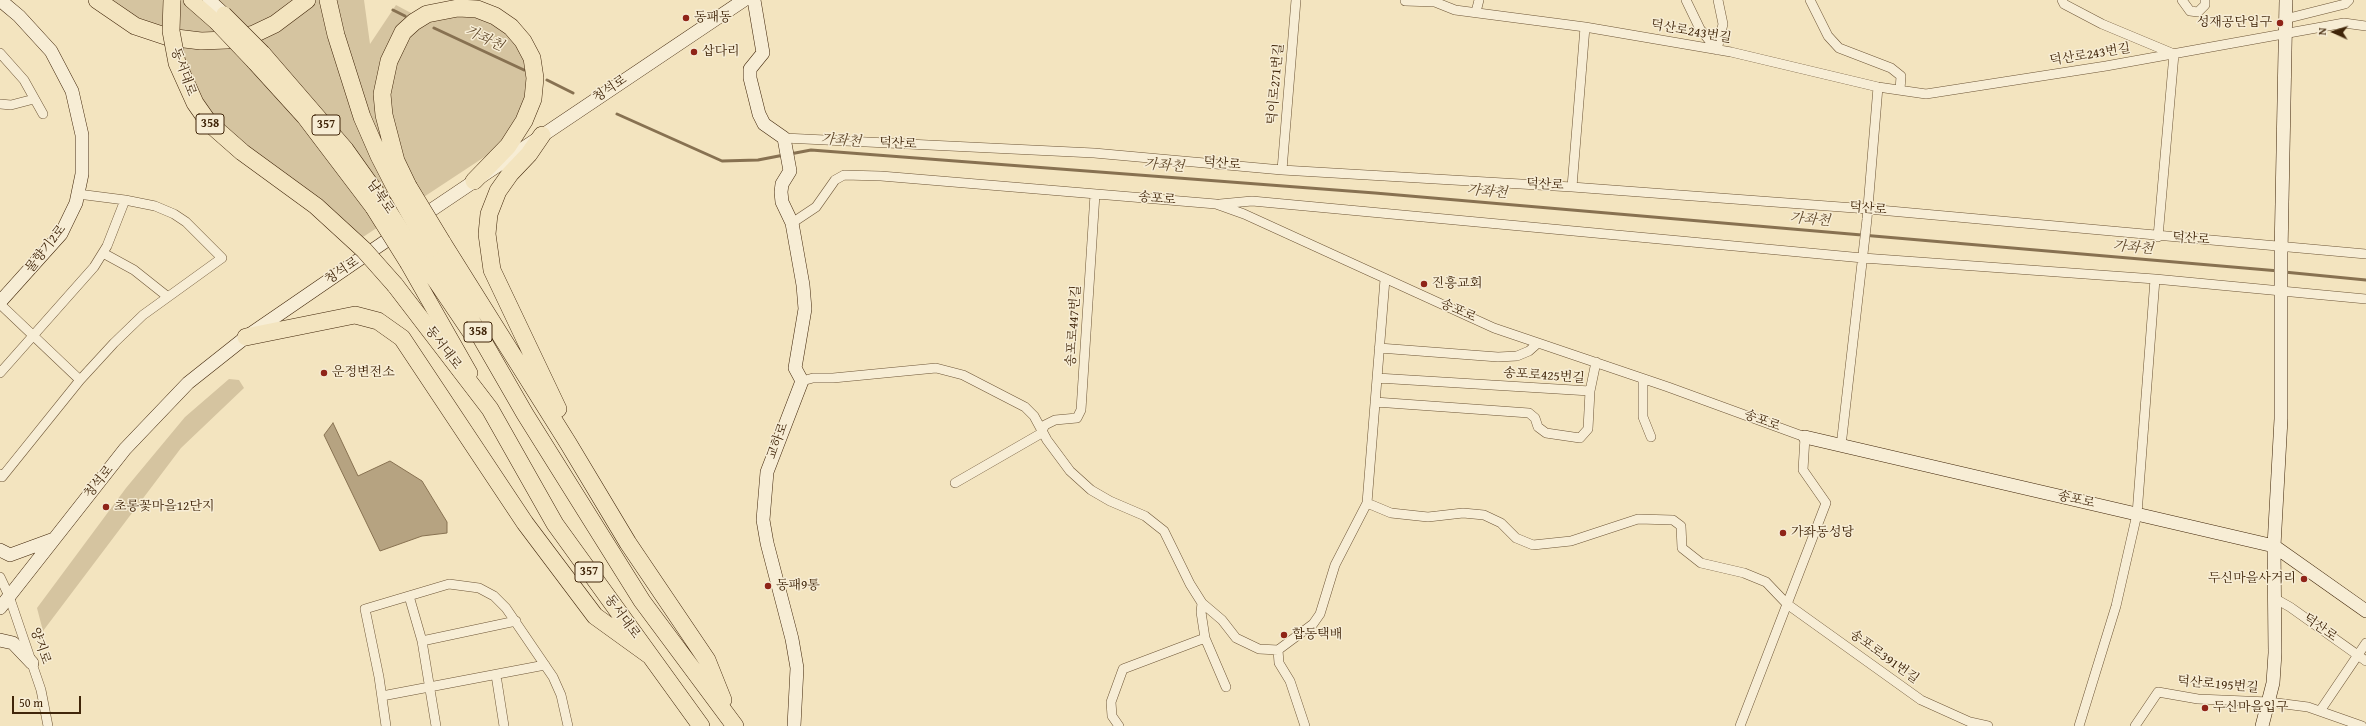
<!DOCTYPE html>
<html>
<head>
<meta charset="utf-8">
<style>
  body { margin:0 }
  #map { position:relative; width:2366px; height:726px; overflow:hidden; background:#f3e4bf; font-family:"Gentium Book Plus",serif }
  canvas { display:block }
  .north { position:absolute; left:2314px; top:12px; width:40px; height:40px; -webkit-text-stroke:3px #f7edd5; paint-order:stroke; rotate:273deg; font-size:11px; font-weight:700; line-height:16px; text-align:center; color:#402509 }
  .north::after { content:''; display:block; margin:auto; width:14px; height:18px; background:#402509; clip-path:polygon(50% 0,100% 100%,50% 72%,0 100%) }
  .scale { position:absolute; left:12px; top:696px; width:69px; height:18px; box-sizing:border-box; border:2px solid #402509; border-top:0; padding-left:5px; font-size:12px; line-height:14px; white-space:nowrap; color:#402509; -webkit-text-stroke:3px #f7edd5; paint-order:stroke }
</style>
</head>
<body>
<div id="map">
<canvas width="2366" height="726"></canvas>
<div class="north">N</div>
<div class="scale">50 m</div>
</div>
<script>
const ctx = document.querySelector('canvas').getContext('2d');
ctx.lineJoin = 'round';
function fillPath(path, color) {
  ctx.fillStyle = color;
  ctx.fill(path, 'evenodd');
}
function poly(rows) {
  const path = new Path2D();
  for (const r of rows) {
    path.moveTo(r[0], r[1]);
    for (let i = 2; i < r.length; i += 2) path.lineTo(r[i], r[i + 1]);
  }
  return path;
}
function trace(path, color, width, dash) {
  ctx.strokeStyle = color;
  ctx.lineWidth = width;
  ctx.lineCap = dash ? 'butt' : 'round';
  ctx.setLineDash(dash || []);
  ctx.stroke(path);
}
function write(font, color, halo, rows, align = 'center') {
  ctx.font = font + ' "Gentium Book Plus","Noto Serif KR",serif';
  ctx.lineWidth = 3;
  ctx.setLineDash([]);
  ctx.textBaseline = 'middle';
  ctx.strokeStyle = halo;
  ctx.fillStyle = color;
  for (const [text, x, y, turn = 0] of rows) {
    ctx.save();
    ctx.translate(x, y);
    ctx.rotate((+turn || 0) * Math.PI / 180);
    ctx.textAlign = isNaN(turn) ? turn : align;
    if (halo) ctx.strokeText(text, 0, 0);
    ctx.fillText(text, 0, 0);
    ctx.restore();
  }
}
fillPath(poly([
  [107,0,364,0,370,44,396,5,428,22,458,15,476,16,493,23,507,32,526,60,528,96,512,133,492,152,363,237,245,146,219,123,200,97,188,71,142,21],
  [229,379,239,380,244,388,181,448,43,631,37,608,126,488,185,417]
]), '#d5c4a0');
const water = poly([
  [333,423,358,476,390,461,422,481,447,522,447,533,422,536,380,551,324,435,333,423]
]);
fillPath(water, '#b6a381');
trace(water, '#877151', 1);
trace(poly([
  [393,10,405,16],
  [434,28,524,70],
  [547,80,573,93],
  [617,114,722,161,758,160,784,155],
  [790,154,811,150,1375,193,2279,271],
  [2284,272,2366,280]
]), '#877151', 3);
const street = poly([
  [1686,0,1700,29,1717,50],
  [1810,0,1828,36,1839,48,1891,68,1901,76,1900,90],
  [2062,0,2064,4,2102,24,2174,54,2158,237],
  [2182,0,2190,11,2198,12,2205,5,2205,0],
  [1405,1,1435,2,1455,10,1585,27,1731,52,1878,87,1926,94,2106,66,2344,23,2366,26],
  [1476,12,1479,0],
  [2285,19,2345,4,2349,0],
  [1717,50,1723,24,1718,0],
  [0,53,24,80,43,114],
  [0,104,11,105,34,99],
  [784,138,1094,153,1282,170,1572,187,1868,209,2366,254],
  [1282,170,1296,0],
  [1572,187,1585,27],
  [78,194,125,200],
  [1220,204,1252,201,1863,258,2155,279,2366,299],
  [792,223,816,207,835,180,844,175,881,176,1216,204,1244,214,1494,328,1668,387,1805,437,1803,470,1826,503,1740,726],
  [103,253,134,270,168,297],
  [0,304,80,380],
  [1379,348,1498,357,1517,356,1529,351,1538,343],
  [0,373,94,267,107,246,125,200,155,206,174,214,186,222,222,258,143,315,114,343,80,380,2,477,0,474],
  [1377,378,1590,391],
  [1643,379,1643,417,1651,437],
  [802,381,813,378,833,378,936,368,963,375,1025,407,1034,416,1047,440,1070,471,1091,490,1110,501,1145,516,1164,531,1190,584,1202,603,1222,620,1236,638,1259,649,1278,650],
  [1375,402,1529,413,1535,418,1538,427,1546,433,1580,438,1588,429,1590,391,1596,362],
  [1841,446,1867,219,1878,87],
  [955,483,1040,434,1045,425,1055,420,1077,418,1081,410,1095,194],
  [1367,503,1391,513,1428,517,1463,513,1484,515,1501,523,1516,538,1533,545,1571,541,1638,519,1673,520,1681,526,1682,548,1701,563,1744,573,1766,582,1787,604,1921,700,1970,722,1988,726],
  [0,577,9,596,41,690,48,726],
  [409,596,422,641,436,726],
  [2274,598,2290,607,2366,661],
  [1202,603,1201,612,1205,638,1226,687],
  [422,641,516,621],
  [1278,650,1313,624,1320,614,1335,565,1367,503,1385,279],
  [1278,650,1279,663,1290,681,1305,726],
  [496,675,504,726],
  [382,696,545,665],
  [2320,711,2366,643],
  [386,726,379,677,365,609,449,584,479,588,494,596,506,608,553,677,561,695,568,726],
  [1119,726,1112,716,1111,702,1123,669,1205,638],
  [2079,726,2116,606,2137,514,2155,279],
  [2135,726,2158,692,2198,699,2269,702,2308,707,2362,726]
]);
const secondary = poly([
  [0,0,19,16,51,51,72,91,82,135,82,174,76,203,61,234,0,302],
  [209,0,224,14],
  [754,0,763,53,750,69,750,78,759,114,764,124,784,138,790,171,782,184,781,192,782,202,792,223,803,285,805,309,795,368,802,381,767,472,763,520,767,543,792,639,797,668,794,726],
  [418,219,744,0],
  [1805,437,2274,546,2366,611],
  [0,550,10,555,51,540],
  [0,608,125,449,188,383,246,337,399,232],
  [0,640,13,643,32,663],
  [2262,726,2273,683,2275,653,2274,546,2281,419,2281,254,2286,0]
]);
const primary = poly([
  [191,0,216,22],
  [263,53,346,149,383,201],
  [254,62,304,117,373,208],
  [419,257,471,334],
  [408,264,470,373]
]);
const highway = poly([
  [97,0,135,26,168,37,201,41,227,40,254,34,275,24,307,0],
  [328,0,336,35,362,117,379,156,398,193],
  [542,135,529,154,510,174,498,191,489,214,487,234,492,270,558,409],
  [408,186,396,161,384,115,382,94,389,61,403,32,414,22,427,14,458,8,477,9,495,16,511,27,523,41,532,58,535,78,533,99,524,121,508,146,474,181],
  [442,242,568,443,628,543,707,660,723,700],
  [430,249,525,414,642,601,735,726],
  [395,285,490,409,555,524,701,726],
  [246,337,355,315,378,321,402,338,525,523,595,616,649,655]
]);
trace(street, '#6d5536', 10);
trace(secondary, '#402509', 14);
trace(primary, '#402509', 16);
trace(highway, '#402509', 18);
trace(street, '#f7edd5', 9);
trace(secondary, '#f7edd5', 13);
trace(primary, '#f3e4bf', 15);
trace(highway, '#f3e4bf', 17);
const primaryBridge = poly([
  [224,14,263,53],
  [216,22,254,62],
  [383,201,419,257],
  [373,208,408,264]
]);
const highwayBridge = poly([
  [172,0,171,31,177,63,195,103,209,123,242,152,316,206,364,250,395,285],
  [408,186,442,242],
  [398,193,430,249]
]);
trace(primaryBridge, '#402509', 16, []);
trace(highwayBridge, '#402509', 18, []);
trace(primaryBridge, '#f3e4bf', 15);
trace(highwayBridge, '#f3e4bf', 17);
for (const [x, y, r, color] of [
  [686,18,4,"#8f2418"],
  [2280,23,4,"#8f2418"],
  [694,52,4,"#8f2418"],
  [1424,284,4,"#8f2418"],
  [324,373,4,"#8f2418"],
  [106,507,4,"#8f2418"],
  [1783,533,4,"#8f2418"],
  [2304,579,4,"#8f2418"],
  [768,586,4,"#8f2418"],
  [1284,635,4,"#8f2418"],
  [2205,708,4,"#8f2418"]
]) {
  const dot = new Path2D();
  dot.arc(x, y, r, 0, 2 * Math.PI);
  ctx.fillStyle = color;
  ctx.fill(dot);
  trace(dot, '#f7edd5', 1.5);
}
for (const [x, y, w] of [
  [210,124,28],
  [326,125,28],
  [478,332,28],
  [589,572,28]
]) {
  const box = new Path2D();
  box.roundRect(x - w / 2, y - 10, w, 20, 3);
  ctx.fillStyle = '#f7edd5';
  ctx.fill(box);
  trace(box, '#402509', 1);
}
write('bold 12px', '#402509', null, [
  ["358",210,124],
  ["357",326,125],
  ["358",478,332],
  ["357",589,572]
]);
write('13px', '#402509', '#f7edd5', [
  ["동패동",694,18],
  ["성재공단입구",2272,23,"right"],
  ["삽다리",702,52],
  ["진흥교회",1432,284],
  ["운정변전소",332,373],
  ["초롱꽃마을12단지",114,507],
  ["가좌동성당",1791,533],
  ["두신마을사거리",2296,579,"right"],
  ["동패9통",776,586],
  ["합동택배",1292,635],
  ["두신마을입구",2213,708]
], 'left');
write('13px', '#402509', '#f7edd5', [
  ["덕산로243번길",1691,32,10],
  ["덕산로243번길",2090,55,-9],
  ["동서대로",183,72,70],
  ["덕이로271번길",1276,84,-85],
  ["청석로",610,89,-34],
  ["덕산로",898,144,3],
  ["덕산로",1222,164,5],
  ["덕산로",1545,185,3],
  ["남북로",380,197,56],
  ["송포로",1157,199,5],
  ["덕산로",1868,209,5],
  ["덕산로",2191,239,4],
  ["물향기2로",46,249,-52],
  ["청석로",342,271,-34],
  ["송포로",1458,311,24],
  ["송포로447번길",1074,326,-86],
  ["동서대로",443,348,53],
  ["송포로425번길",1544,376,4],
  ["송포로",1762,421,20],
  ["교하로",778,441,-70],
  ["청석로",99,482,-51],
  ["송포로",2076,500,13],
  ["동서대로",622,617,54],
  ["덕산로",2320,628,35],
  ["양지로",40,646,71],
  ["송포로391번길",1884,657,36],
  ["덕산로195번길",2218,685,5]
]);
write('italic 14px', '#634b2d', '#f7edd5', [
  ["가좌천",484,39,25],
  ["가좌천",841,141,4],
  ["가좌천",1164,166,4],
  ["가좌천",1487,192,5],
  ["가좌천",1810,220,5],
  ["가좌천",2133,248,5]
]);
</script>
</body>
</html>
